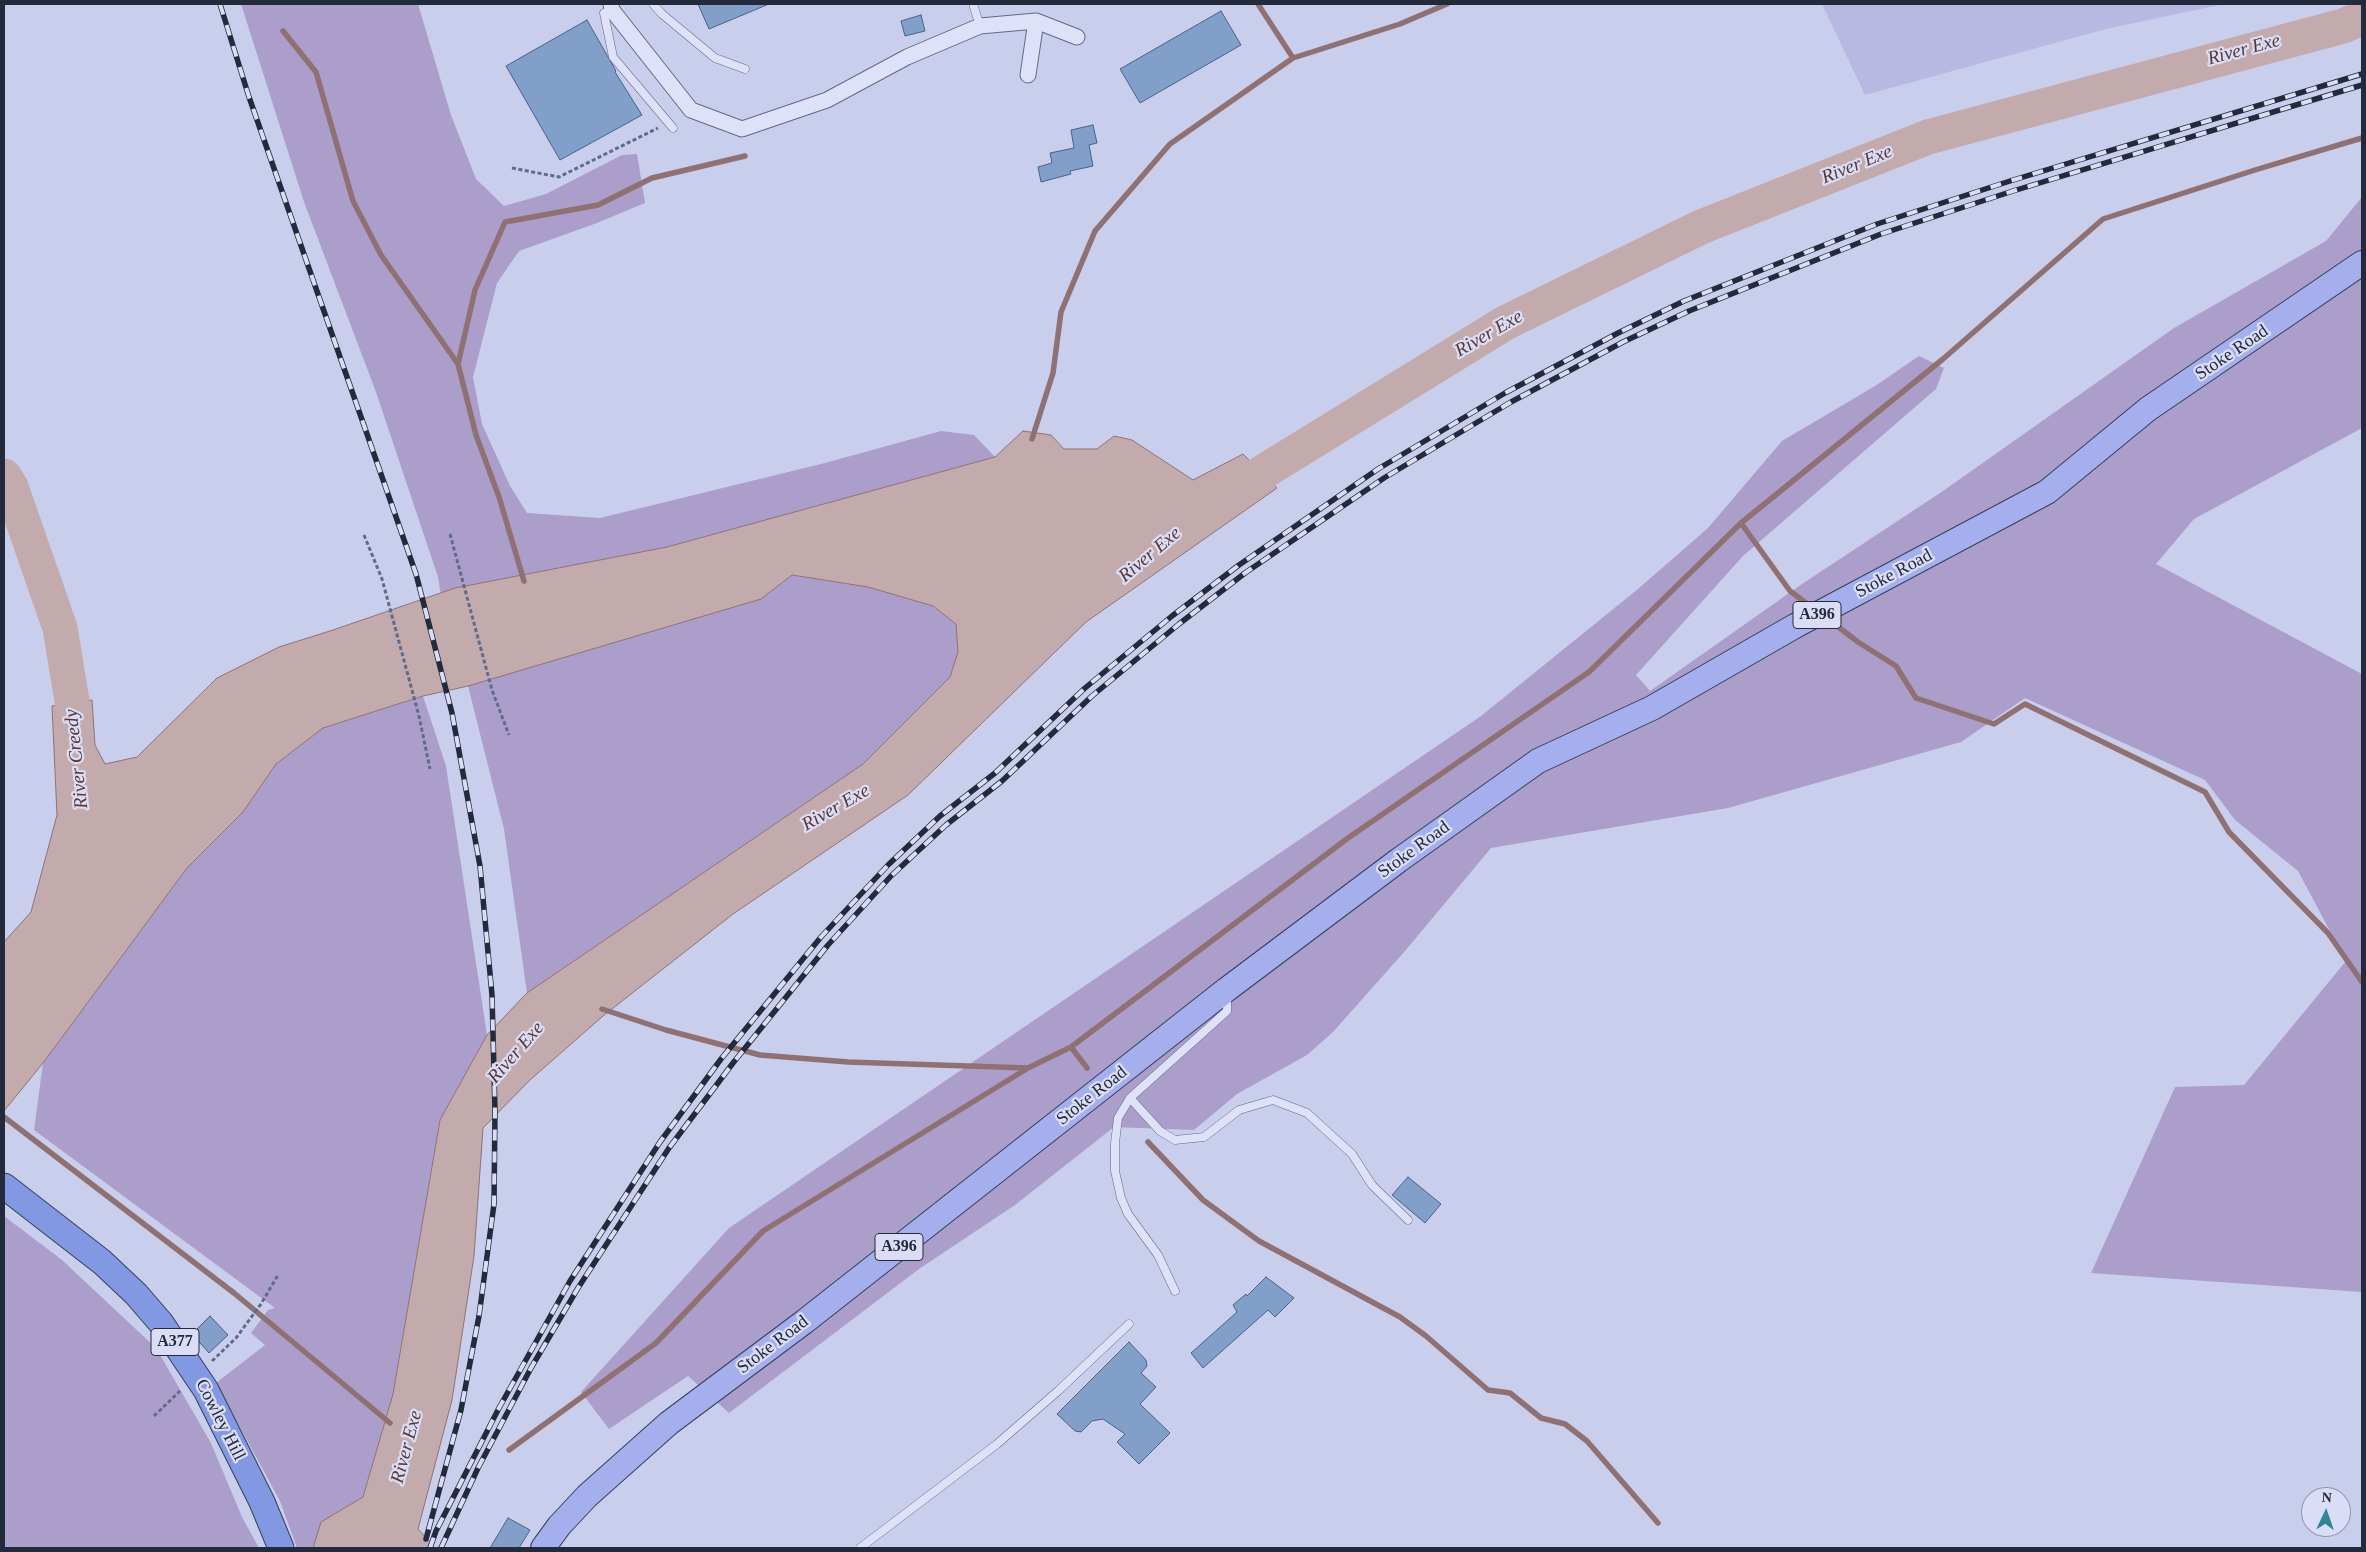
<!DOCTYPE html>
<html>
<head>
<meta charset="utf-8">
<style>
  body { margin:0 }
  #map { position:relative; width:2366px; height:1552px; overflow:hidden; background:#caceed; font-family:"Times New Roman",serif }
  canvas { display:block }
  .frame { position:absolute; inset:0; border:5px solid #222a3b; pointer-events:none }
  .north { position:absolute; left:2301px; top:1487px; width:50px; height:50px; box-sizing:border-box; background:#daddf5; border:1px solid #9095ab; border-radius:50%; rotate:3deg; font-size:14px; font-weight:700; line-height:20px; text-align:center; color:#222a3b }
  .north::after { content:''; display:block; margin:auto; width:18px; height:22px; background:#328596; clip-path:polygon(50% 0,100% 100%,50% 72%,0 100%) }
</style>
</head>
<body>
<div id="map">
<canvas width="2366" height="1552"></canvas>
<div class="frame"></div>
<div class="north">N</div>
</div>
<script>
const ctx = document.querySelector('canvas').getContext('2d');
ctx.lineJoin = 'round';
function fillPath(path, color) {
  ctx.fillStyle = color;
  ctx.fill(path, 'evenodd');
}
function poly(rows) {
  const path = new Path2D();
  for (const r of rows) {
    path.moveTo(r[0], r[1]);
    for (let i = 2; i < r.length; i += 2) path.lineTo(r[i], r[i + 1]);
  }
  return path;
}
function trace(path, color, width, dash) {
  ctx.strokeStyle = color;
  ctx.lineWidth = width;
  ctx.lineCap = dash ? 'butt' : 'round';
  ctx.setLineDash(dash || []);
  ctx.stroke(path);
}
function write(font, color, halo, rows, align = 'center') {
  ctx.font = font + ' "Times New Roman",serif';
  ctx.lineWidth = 4.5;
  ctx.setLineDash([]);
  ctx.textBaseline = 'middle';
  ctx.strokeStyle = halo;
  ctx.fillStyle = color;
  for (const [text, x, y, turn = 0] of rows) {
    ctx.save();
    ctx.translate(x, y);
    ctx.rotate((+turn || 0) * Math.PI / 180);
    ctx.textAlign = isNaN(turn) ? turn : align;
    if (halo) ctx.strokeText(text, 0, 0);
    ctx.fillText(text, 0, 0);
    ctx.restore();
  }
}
fillPath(poly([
  [1822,4,2224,4,2106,29,1865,95]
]), '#b9b8e3');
fillPath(poly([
  [241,4,418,4,451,115,476,179,504,206,546,194,622,155,637,154,645,203,597,223,519,251,497,283,473,377,482,424,510,486,527,513,600,518,825,463,941,431,974,435,995,457,667,547,455,588,441,595,438,577,376,392,304,202],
  [2362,197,2362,428,2194,519,2156,564,2362,674,2362,1292,2091,1273,2175,1087,2244,1085,2346,961,2298,871,2235,820,2205,780,2025,698,1961,742,1728,808,1491,848,1405,951,1333,1032,1307,1055,1237,1094,1194,1130,1114,1127,1015,1205,919,1269,729,1413,688,1376,609,1429,581,1392,729,1228,1481,716,1638,589,1708,528,1782,441,1875,386,1919,356,1944,368,1936,389,1743,556,1636,675,1650,691,1802,584,1943,491,2174,328,2326,241],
  [792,575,868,587,933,606,956,624,958,652,950,677,863,764,527,993,504,829,468,686,760,599],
  [423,696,446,766,487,1035,440,1120,393,1394,363,1497,321,1522,313,1548,297,1548,280,1501,216,1383,265,1345,251,1333,268,1310,275,1308,34,1130,43,1063,187,868,243,812,276,764,323,728],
  [4,1216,62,1260,156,1348,211,1443,242,1517,259,1548,4,1548]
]), '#ab9ecb');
const water = poly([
  [1023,431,1051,435,1064,449,1097,449,1114,436,1132,440,1193,480,1243,454,1277,488,1086,622,908,795,733,914,603,1016,530,1080,483,1128,474,1256,452,1400,418,1529,432,1544,426,1548,313,1548,321,1522,363,1497,393,1394,440,1120,487,1035,527,993,863,764,950,677,958,652,956,624,933,606,868,587,792,575,761,599,468,686,423,696,323,728,276,764,243,812,187,868,43,1063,4,1111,4,942,31,912,57,815,52,706,92,700,95,745,105,764,137,757,217,678,279,647,333,630,455,588,667,547,995,457,1023,431]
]);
fillPath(water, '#c2aaad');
trace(water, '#907173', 1);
trace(poly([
  [1258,4,1293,58],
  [283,31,316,72,353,201,381,255,458,364],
  [1032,439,1053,373,1061,312,1095,231,1170,144,1293,58,1400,24,1447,4],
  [1741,523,1790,591,1814,609],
  [524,581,499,497,476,435,458,364,475,290,505,222,598,205,652,178,745,156],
  [1824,616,1858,642,1896,666,1916,698,1994,724,2025,704,2205,792,2229,832,2328,933,2362,982],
  [602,1009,666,1030,760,1055,848,1062,1028,1068],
  [1071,1047,1087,1068],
  [4,1117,234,1293,390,1423],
  [1148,1142,1203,1200,1259,1241,1400,1317,1426,1336,1488,1390,1510,1393,1541,1418,1565,1424,1587,1441,1658,1523],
  [509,1450,656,1343,763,1231,1028,1068,1071,1047,1348,838,1589,672,1741,523,1943,359,2103,219,2255,170,2362,138]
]), '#907173', 5.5);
trace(poly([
  [4,476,11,487,60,628,74,713,77,750],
  [1221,498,1505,323,1701,227,1928,137,2343,26,2362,18]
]), '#c2aaad', 35);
const building = poly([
  [698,4,769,4,709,29,698,4],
  [1221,11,1241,45,1140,103,1120,69,1221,11],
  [921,15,925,31,905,36,901,21,921,15],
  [587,20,616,71,615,72,642,115,560,160,506,66,587,20],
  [1093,125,1097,143,1089,145,1093,166,1070,171,1071,174,1041,182,1038,167,1052,163,1050,153,1074,148,1071,130,1093,125],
  [1408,1177,1441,1204,1425,1223,1392,1195,1408,1177],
  [1266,1277,1294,1298,1275,1317,1268,1310,1203,1368,1191,1353,1237,1312,1233,1305,1246,1294,1247,1296,1266,1277],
  [210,1316,228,1335,209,1353,192,1334,210,1316],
  [1129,1342,1146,1360,1147,1366,1141,1373,1156,1387,1140,1404,1170,1433,1139,1464,1117,1442,1125,1434,1103,1419,1092,1421,1081,1432,1075,1431,1057,1414,1129,1342],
  [508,1518,530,1530,519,1548,490,1548,508,1518]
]);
fillPath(building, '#829fc9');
trace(building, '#466288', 1);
const service = poly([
  [653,4,662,14,715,58,745,69],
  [973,4,980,26],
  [612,10,604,13,613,57,673,128],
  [1227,995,1227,1011,1130,1098,1160,1131,1175,1140,1204,1137,1239,1110,1273,1100,1307,1113,1352,1154,1372,1185,1408,1220],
  [1130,1098,1118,1118,1115,1143,1115,1171,1121,1198,1128,1214,1158,1255,1175,1291],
  [860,1548,997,1444,1058,1391,1129,1324]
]);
const minor = poly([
  [611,4,612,10,691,110,742,129,827,100,907,57,980,26,1036,21,1077,37],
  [1028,75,1036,21]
]);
const primary = poly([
  [543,1548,559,1526,587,1496,669,1423,804,1322,1226,990,1399,860,1538,761,1652,708,1795,626,2047,492,2148,409,2362,263]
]);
const trunk = poly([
  [4,1186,102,1262,136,1294,161,1323,206,1390,262,1502,281,1548]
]);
trace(service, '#5f6b89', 9);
trace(minor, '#5f6b89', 17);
trace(primary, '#334058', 26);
trace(trunk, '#334058', 27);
trace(poly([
  [512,168,559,177,658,128],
  [450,534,492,690,509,735],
  [364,535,382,579,419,716,430,769],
  [212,1361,236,1338,261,1304,278,1275],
  [154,1416,180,1391]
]), '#5f6b89', 3, [4, 2.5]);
trace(service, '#dee1f8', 8);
trace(minor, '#dee1f8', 15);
trace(primary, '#a5afed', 24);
trace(trunk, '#8398e2', 25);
const rail = poly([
  [220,4,249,97,416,574,452,713,480,866,492,995,495,1111,494,1204,479,1316,461,1410,426,1539],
  [430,1548,436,1531,499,1408,570,1281,660,1142,721,1059,821,937,888,865,940,816,995,773,1085,688,1172,616,1239,565,1378,469,1505,393,1618,333,1684,301,1877,224,2010,181,2362,74],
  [441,1548,478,1468,531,1368,578,1288,669,1148,733,1063,828,945,891,876,946,825,1002,781,1092,696,1179,624,1245,573,1384,478,1511,402,1623,342,1689,311,1881,234,2013,191,2362,85]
]);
trace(rail, '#222a3b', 5.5);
trace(rail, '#daddf5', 4, [11]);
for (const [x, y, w] of [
  [1817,615,48],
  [899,1247,48],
  [175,1342,48]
]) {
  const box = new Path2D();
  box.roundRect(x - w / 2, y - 13.5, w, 27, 4);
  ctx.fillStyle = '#daddf5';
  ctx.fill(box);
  trace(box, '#222a3b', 1);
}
write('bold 16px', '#222a3b', null, [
  ["A396",1817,615],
  ["A396",899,1247],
  ["A377",175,1342]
]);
write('18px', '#222a3b', '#daddf5', [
  ["Stoke Road",2232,353,-34],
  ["Stoke Road",1894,574,-28],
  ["Stoke Road",1414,850,-36],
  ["Stoke Road",1092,1096,-38],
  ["Stoke Road",773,1345,-37],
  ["Cowley Hill",220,1420,63]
]);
write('italic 19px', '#5a3632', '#daddf5', [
  ["River Exe",2244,50,-15],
  ["River Exe",1857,165,-22],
  ["River Exe",1489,334,-30],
  ["River Exe",1150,555,-40],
  ["River Creedy",77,759,-96],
  ["River Exe",836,808,-30],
  ["River Exe",516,1053,-49],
  ["River Exe",407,1447,-75]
]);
</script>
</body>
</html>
